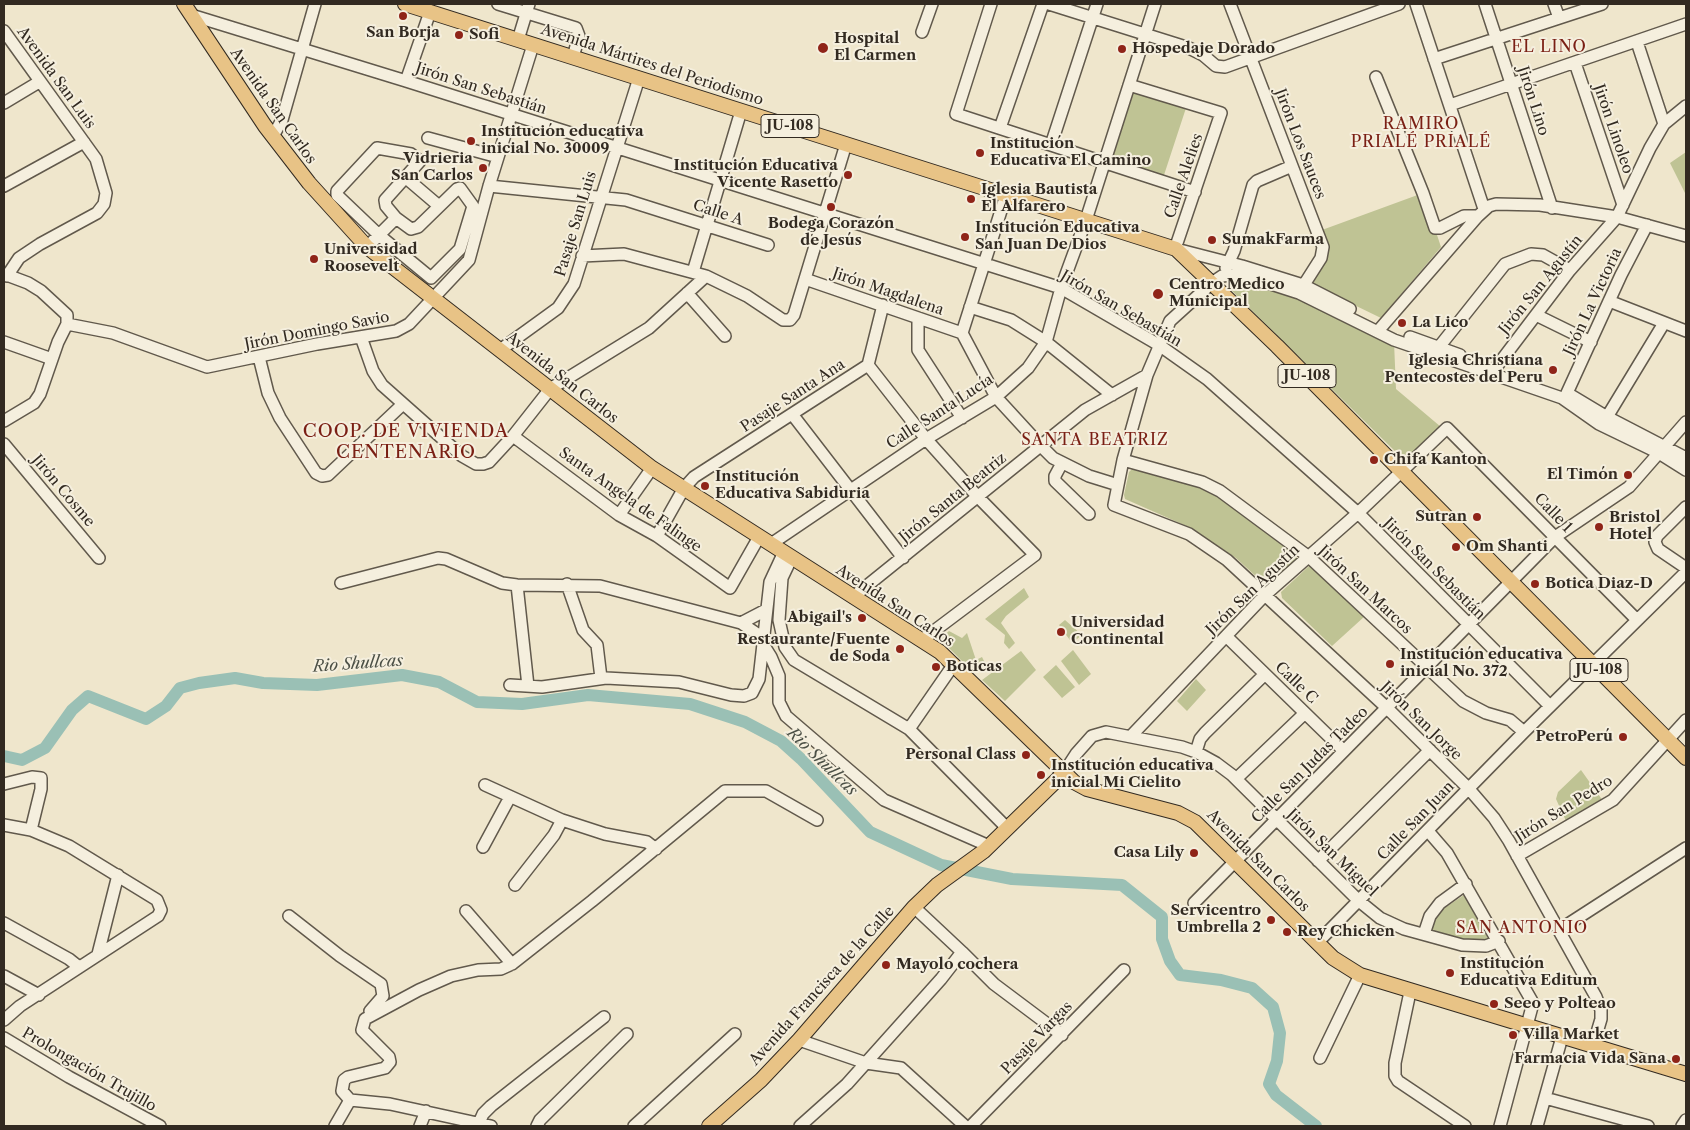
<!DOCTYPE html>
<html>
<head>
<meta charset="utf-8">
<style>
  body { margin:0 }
  #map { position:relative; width:1690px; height:1130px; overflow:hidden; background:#efe6cc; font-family:"Libre Caslon Text",serif }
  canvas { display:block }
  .frame { position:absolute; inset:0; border:5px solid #322a21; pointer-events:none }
</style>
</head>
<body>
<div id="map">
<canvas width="1690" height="1130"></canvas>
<div class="frame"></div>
</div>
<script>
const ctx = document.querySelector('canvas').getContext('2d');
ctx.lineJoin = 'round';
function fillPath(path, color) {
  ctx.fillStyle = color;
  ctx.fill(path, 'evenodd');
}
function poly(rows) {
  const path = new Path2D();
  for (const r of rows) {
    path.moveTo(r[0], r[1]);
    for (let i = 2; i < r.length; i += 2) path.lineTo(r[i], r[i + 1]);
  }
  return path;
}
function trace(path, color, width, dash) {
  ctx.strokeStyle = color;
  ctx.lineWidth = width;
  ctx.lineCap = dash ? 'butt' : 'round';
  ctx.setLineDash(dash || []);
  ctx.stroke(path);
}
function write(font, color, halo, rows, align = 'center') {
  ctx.font = font + ' "Libre Caslon Text",serif';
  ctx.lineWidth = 4;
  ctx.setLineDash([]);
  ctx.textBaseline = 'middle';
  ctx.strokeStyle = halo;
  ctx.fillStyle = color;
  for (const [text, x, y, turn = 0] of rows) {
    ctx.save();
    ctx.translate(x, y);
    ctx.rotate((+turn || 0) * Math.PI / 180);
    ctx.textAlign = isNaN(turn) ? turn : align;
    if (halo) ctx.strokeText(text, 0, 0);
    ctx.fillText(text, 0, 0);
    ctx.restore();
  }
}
fillPath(poly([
  [1132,91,1186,108,1164,175,1111,160],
  [1686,152,1686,195,1670,163],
  [1423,193,1441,247,1381,318,1309,283,1328,255,1329,248,1322,230],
  [1238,276,1291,293,1394,342,1396,389,1441,427,1406,462,1231,290,1231,280],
  [1134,467,1206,488,1295,551,1297,560,1272,583,1260,580,1236,558,1191,528,1125,499,1124,495,1129,472],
  [1309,566,1315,567,1365,616,1332,646,1282,598,1281,592],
  [1024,588,1029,597,1006,616,1001,623,1015,643,1009,649,1004,643,1005,635,985,619],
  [1065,620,1082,635,1072,643,1059,625],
  [949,631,962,638,967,633,976,660,982,657,985,663,972,671,940,639],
  [1073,650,1091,674,1079,685,1061,661],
  [1021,651,1036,670,1005,701,982,680],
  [1056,665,1075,687,1062,698,1043,677],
  [1196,679,1206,690,1187,711,1177,701],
  [1581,770,1603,801,1566,821,1556,799,1558,792],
  [1464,895,1491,944,1459,941,1429,930,1440,911]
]), '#bfc394');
trace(poly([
  [4,756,22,760,45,748,72,710,88,696,146,719,166,706,180,688,199,683,235,678,263,683,317,685,402,675,439,682,477,702,522,704,588,695,690,704,745,722,781,741,801,759,870,832,941,865,1012,879,1122,885,1162,917,1162,939,1170,961,1180,975,1221,980,1252,988,1273,1007,1280,1033,1277,1061,1269,1084,1276,1095,1316,1126]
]), '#9ac0b5', 12);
const minor = poly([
  [498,4,576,28,579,36,573,57],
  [991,4,956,114,1195,192],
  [1049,4,1189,48,1203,55,1216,66,1225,67,1399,4],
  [1230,4,1323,247,1321,258,1300,291],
  [1416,4,1484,209],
  [1485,4,1552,208],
  [1554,4,1559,18],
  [191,15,406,81,1061,288,1159,345,1207,379,1358,513,1550,706],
  [4,31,96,159,106,193,104,204,97,213,40,244,19,258,7,276],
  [922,32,932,4],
  [518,40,529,4],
  [1637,42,1664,124],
  [1434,59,1602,4],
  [1575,63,1623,205],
  [1376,77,1423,193,1435,228,1440,228,1464,216,1478,216],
  [406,81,430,12],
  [1129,85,1221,113,1175,249],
  [4,103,39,82],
  [1450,105,1686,24],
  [1000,128,1043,4],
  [273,136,282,120,315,4],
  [428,138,498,157],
  [1051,145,1097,4],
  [377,148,411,154,420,161,385,200,386,206,396,218,411,229,418,227,457,189,460,188,473,206,460,249,431,278,380,236,337,195,337,191,377,148],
  [405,177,439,206],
  [4,186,84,142],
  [489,186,626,200,768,245],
  [1006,195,962,333,996,397,1041,446,1053,458,1089,476,1118,485],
  [367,247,396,218],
  [1176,249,1242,266,1303,285,1350,309],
  [582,256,624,254,706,276,747,296,783,320,790,320,794,315,846,144],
  [1226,268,1234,251,1253,185,1257,181,1292,166],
  [693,272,741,111],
  [4,274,28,283,41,291,67,315,67,324,58,342,40,394,34,403,4,421],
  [805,279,962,333],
  [687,293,725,336],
  [1609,301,1686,331],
  [970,307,1011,320,1046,342,1112,395],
  [1536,315,1591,342],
  [918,318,918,350,962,418],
  [67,324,113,333,207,367,317,344,396,331,409,324,469,260,489,186,533,45],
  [1378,331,1478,216,1489,206,1496,204,1540,205,1617,217,1686,236],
  [361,337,373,371,382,385,462,456,476,464,483,464,489,462,513,436,550,389,649,328,706,276],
  [1410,337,1460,355],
  [4,342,52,359],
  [1439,347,1505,264,1531,254,1543,255,1570,270],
  [500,350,558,308,574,284,639,78],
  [259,357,268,393,280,418,316,473,322,476,328,475,403,404],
  [868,365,926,439,978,497,1035,555,922,640],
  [1491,374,1570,270,1617,217,1650,148,1664,124,1686,106],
  [1567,393,1607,417,1686,458],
  [1567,393,1621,275,1647,225],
  [792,414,903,558],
  [1607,417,1664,323],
  [513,436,619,515,657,536,730,588,759,537],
  [4,444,99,558],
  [1123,460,1202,482,1220,491,1309,557,1463,701,1486,713,1510,720,1524,732],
  [1062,463,1055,476,1055,481,1089,514],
  [1686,507,1657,536,1655,542,1658,549,1686,568],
  [619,515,652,468],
  [657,536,684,488,694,477,868,365,883,305],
  [771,544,926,439,996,397,1028,368,1046,342,1061,288,1086,220,1155,4],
  [792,557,782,578,779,620,785,647,794,660,909,729,1007,828],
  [341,583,438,558,446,559,502,583,517,585,600,586,741,623,766,610],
  [567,584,583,630,597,645,601,678],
  [517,585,528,686],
  [853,597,1085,410,1147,375],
  [741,623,756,633,771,657,779,676,779,702,786,716,884,800,989,846],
  [1226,636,1344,751],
  [510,685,542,687,606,678,679,682,731,695,744,696,752,693,759,679,770,582,784,552],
  [909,729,954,664],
  [1131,736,1265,595,1358,513,1447,428,1637,620],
  [1196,752,1200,739,1205,733,1265,674],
  [1063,774,1076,754,1092,736,1106,732,1182,747,1196,752,1216,763,1232,775,1359,901,1380,918,1404,929,1462,945,1486,946,1499,941],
  [1236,779,1305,713],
  [4,784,32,777,41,778,41,789,31,830],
  [485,785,562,820,605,834,647,842,656,849],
  [4,825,31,830,69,846,157,900,161,910,158,916,20,1006,4,1020],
  [1428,831,1447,853,1533,1003,1500,1126],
  [483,847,510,797],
  [1517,856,1613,800,1686,720],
  [1318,861,1430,750],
  [515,885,554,835,562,820],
  [1194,903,1555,537,1629,487,1686,422],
  [466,911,512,964],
  [289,916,340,956,381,984,383,996,370,1011],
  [4,923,69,959,79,967],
  [1559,930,1686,848],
  [1424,934,1430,916,1440,903,1466,884],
  [1317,943,1524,732,1686,572],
  [962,952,994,984,1062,1035],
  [98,954,118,875],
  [4,976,39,995],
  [1410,992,1395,1063,1395,1076,1398,1081,1465,1126],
  [4,1038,69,1077,160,1126],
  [799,1040,866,1063,901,1068,965,1126],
  [1593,1046,1601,1019,1601,1010,1596,997,1509,841,1494,818,1469,789,1387,708,1227,560,1189,534,1114,505,1123,460,1147,375,1170,321,1213,282,1222,276,1240,274,1299,293,1394,340,1562,398,1599,424,1659,453,1686,470],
  [1320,1058,1360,975],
  [1545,1098,1648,1126],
  [350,1100,342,1091,344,1080,348,1077,385,1068,390,1062,389,1057,362,1030,365,1019,419,990,451,976,478,970,501,969,512,964,592,901,725,791,766,791,817,820],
  [350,1100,390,1104,491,1126],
  [479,1123,483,1114,491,1106,604,1017],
  [335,1126,350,1100],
  [420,1126,426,1111],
  [537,1126,540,1120,627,1034],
  [634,1126,735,1034],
  [800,1126,847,1084,941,979,962,952,914,907],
  [971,1126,1124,970],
  [1537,1126,1562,1037],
  [1682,1126,1686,1120]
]);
const major = poly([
  [184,4,265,126,309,183,367,247,652,468,940,652,1074,782,1087,789,1178,813,1195,822,1333,958,1360,975,1686,1074],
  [405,4,1176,249,1277,346,1686,758],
  [709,1126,761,1080,799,1040,914,907,937,885,984,851,1063,774]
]);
trace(minor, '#61594c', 14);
trace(major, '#322a21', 16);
trace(minor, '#f5efde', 11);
trace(major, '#e8c386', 14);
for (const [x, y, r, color] of [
  [403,16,5,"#8f2418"],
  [459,35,5,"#8f2418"],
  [823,48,6,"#8f2418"],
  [1122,49,5,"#8f2418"],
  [471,141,5,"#8f2418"],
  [980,153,5,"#8f2418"],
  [483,168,5,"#8f2418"],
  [848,175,5,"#8f2418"],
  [971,199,5,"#8f2418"],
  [831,207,5,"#8f2418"],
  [965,237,5,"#8f2418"],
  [1212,240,5,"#8f2418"],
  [314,259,5,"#8f2418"],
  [1158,294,6,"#8f2418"],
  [1402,323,5,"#8f2418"],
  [1553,370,5,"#8f2418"],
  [1374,460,5,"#8f2418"],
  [1628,475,5,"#8f2418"],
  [705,486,5,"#8f2418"],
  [1477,517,5,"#8f2418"],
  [1599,527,5,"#8f2418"],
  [1456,547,5,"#8f2418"],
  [1535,584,5,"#8f2418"],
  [862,618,5,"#8f2418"],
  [1061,632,5,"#8f2418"],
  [900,649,5,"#8f2418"],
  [1390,664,5,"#8f2418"],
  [936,667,5,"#8f2418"],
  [1623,737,5,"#8f2418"],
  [1026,755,5,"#8f2418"],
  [1041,775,5,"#8f2418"],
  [1194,853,5,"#8f2418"],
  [1271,920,5,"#8f2418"],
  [1287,932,5,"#8f2418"],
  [886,965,5,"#8f2418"],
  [1450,973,5,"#8f2418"],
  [1494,1004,5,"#8f2418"],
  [1513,1035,5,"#8f2418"],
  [1676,1059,5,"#8f2418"]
]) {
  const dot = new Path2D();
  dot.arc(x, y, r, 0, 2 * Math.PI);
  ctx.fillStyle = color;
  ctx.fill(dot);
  trace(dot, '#f5efde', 2);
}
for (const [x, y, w] of [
  [790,126,58],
  [1307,376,58],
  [1599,670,58]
]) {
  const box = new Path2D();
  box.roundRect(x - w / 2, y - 11.5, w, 23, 4);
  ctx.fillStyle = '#f5efde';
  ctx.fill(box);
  trace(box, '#322a21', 1);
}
write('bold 14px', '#322a21', null, [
  ["JU-108",790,126],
  ["JU-108",1307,376],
  ["JU-108",1599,670]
]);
write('bold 15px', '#322a21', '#f5efde', [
  ["San Borja",403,33,"center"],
  ["Sofi",469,35],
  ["Hospital",834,39],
  ["El Carmen",834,56],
  ["Hospedaje Dorado",1132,49],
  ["Institución educativa",481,132],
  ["inicial No. 30009",481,149],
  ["Institución",990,144],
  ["Educativa El Camino",990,161],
  ["Vidrieria",473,159,"right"],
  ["San Carlos",473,176,"right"],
  ["Institución Educativa",838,166,"right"],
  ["Vicente Rasetto",838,183,"right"],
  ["Iglesia Bautista",981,190],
  ["El Alfarero",981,207],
  ["Bodega Corazón",831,224,"center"],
  ["de Jesús",831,241,"center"],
  ["Institución Educativa",975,228],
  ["San Juan De Dios",975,245],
  ["SumakFarma",1222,240],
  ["Universidad",324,250],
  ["Roosevelt",324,267],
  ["Centro Medico",1169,285],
  ["Municipal",1169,302],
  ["La Lico",1412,323],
  ["Iglesia Christiana",1543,361,"right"],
  ["Pentecostes del Peru",1543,378,"right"],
  ["Chifa Kanton",1384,460],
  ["El Timón",1618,475,"right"],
  ["Institución",715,477],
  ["Educativa Sabiduria",715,494],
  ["Sutran",1467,517,"right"],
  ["Bristol",1609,518],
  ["Hotel",1609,535],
  ["Om Shanti",1466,547],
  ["Botica Diaz-D",1545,584],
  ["Abigail's",852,618,"right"],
  ["Universidad",1071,623],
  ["Continental",1071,640],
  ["Restaurante/Fuente",890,640,"right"],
  ["de Soda",890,657,"right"],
  ["Institución educativa",1400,655],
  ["inicial No. 372",1400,672],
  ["Boticas",946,667],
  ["PetroPerú",1613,737,"right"],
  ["Personal Class",1016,755,"right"],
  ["Institución educativa",1051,766],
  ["inicial Mi Cielito",1051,783],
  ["Casa Lily",1184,853,"right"],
  ["Servicentro",1261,911,"right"],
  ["Umbrella 2",1261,928,"right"],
  ["Rey Chicken",1297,932],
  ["Institución",1460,964],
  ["Educativa Editum",1460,981],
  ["Mayolo cochera",896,965],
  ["Seeo y Polteao",1504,1004],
  ["Villa Market",1523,1035],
  ["Farmacia Vida Sana",1666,1059,"right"]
], 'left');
write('15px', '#322a21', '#f5efde', [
  ["Avenida Mártires del Periodismo",652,65,18],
  ["Avenida San Luis",56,78,54],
  ["Jirón San Sebastián",481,89,18],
  ["Jirón Lino",1533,101,72],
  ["Avenida San Carlos",273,106,55],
  ["Jirón Linoleo",1613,129,71],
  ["Jirón Los Sauces",1300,144,69],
  ["Calle Alelies",1184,176,-71],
  ["Calle A",718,213,18],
  ["Pasaje San Luis",576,224,-73],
  ["Jirón San Agustín",1541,285,-51],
  ["Jirón Magdalena",888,292,19],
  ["Jirón La Victoria",1593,302,-65],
  ["Jirón San Sebastián",1121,309,30],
  ["Jirón Domingo Savio",317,331,-11],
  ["Avenida San Carlos",562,378,38],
  ["Pasaje Santa Ana",793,396,-33],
  ["Calle Santa Lucía",940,412,-33],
  ["Jirón Cosme",63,491,50],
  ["Jirón Santa Beatriz",953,498,-39],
  ["Santa Angela de Falinge",630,500,35],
  ["Calle 1",1553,513,46],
  ["Jirón San Sebastián",1434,569,45],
  ["Jirón San Agustín",1253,590,-44],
  ["Jirón San Marcos",1365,590,43],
  ["Avenida San Carlos",895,606,33],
  ["Calle C",1296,683,44],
  ["Jirón San Jorge",1421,721,44],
  ["Calle San Judas Tadeo",1310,765,-45],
  ["Jirón San Pedro",1564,809,-32],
  ["Calle San Juan",1416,821,-46],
  ["Jirón San Miguel",1332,853,44],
  ["Avenida San Carlos",1258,861,45],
  ["Avenida Francisca de la Calle",822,986,-48],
  ["Pasaje Vargas",1037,1038,-46],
  ["Prolongación Trujillo",89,1070,30]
]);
ctx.letterSpacing = '1px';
write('16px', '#7a1f14', '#f5efde', [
  ["EL LINO",1549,47],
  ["RAMIRO",1421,124],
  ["PRIALÉ PRIALÉ",1421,142],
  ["SANTA BEATRIZ",1095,440],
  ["SAN ANTONIO",1522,928]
]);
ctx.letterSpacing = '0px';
write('italic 16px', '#4c5046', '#f5efde', [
  ["Rio Shullcas",358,664,-4],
  ["Rio Shullcas",822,762,44]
]);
ctx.letterSpacing = '1px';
write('18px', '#7a1f14', '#f5efde', [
  ["COOP. DE VIVIENDA",406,432],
  ["CENTENARIO",406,453]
]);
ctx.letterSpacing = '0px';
</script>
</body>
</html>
